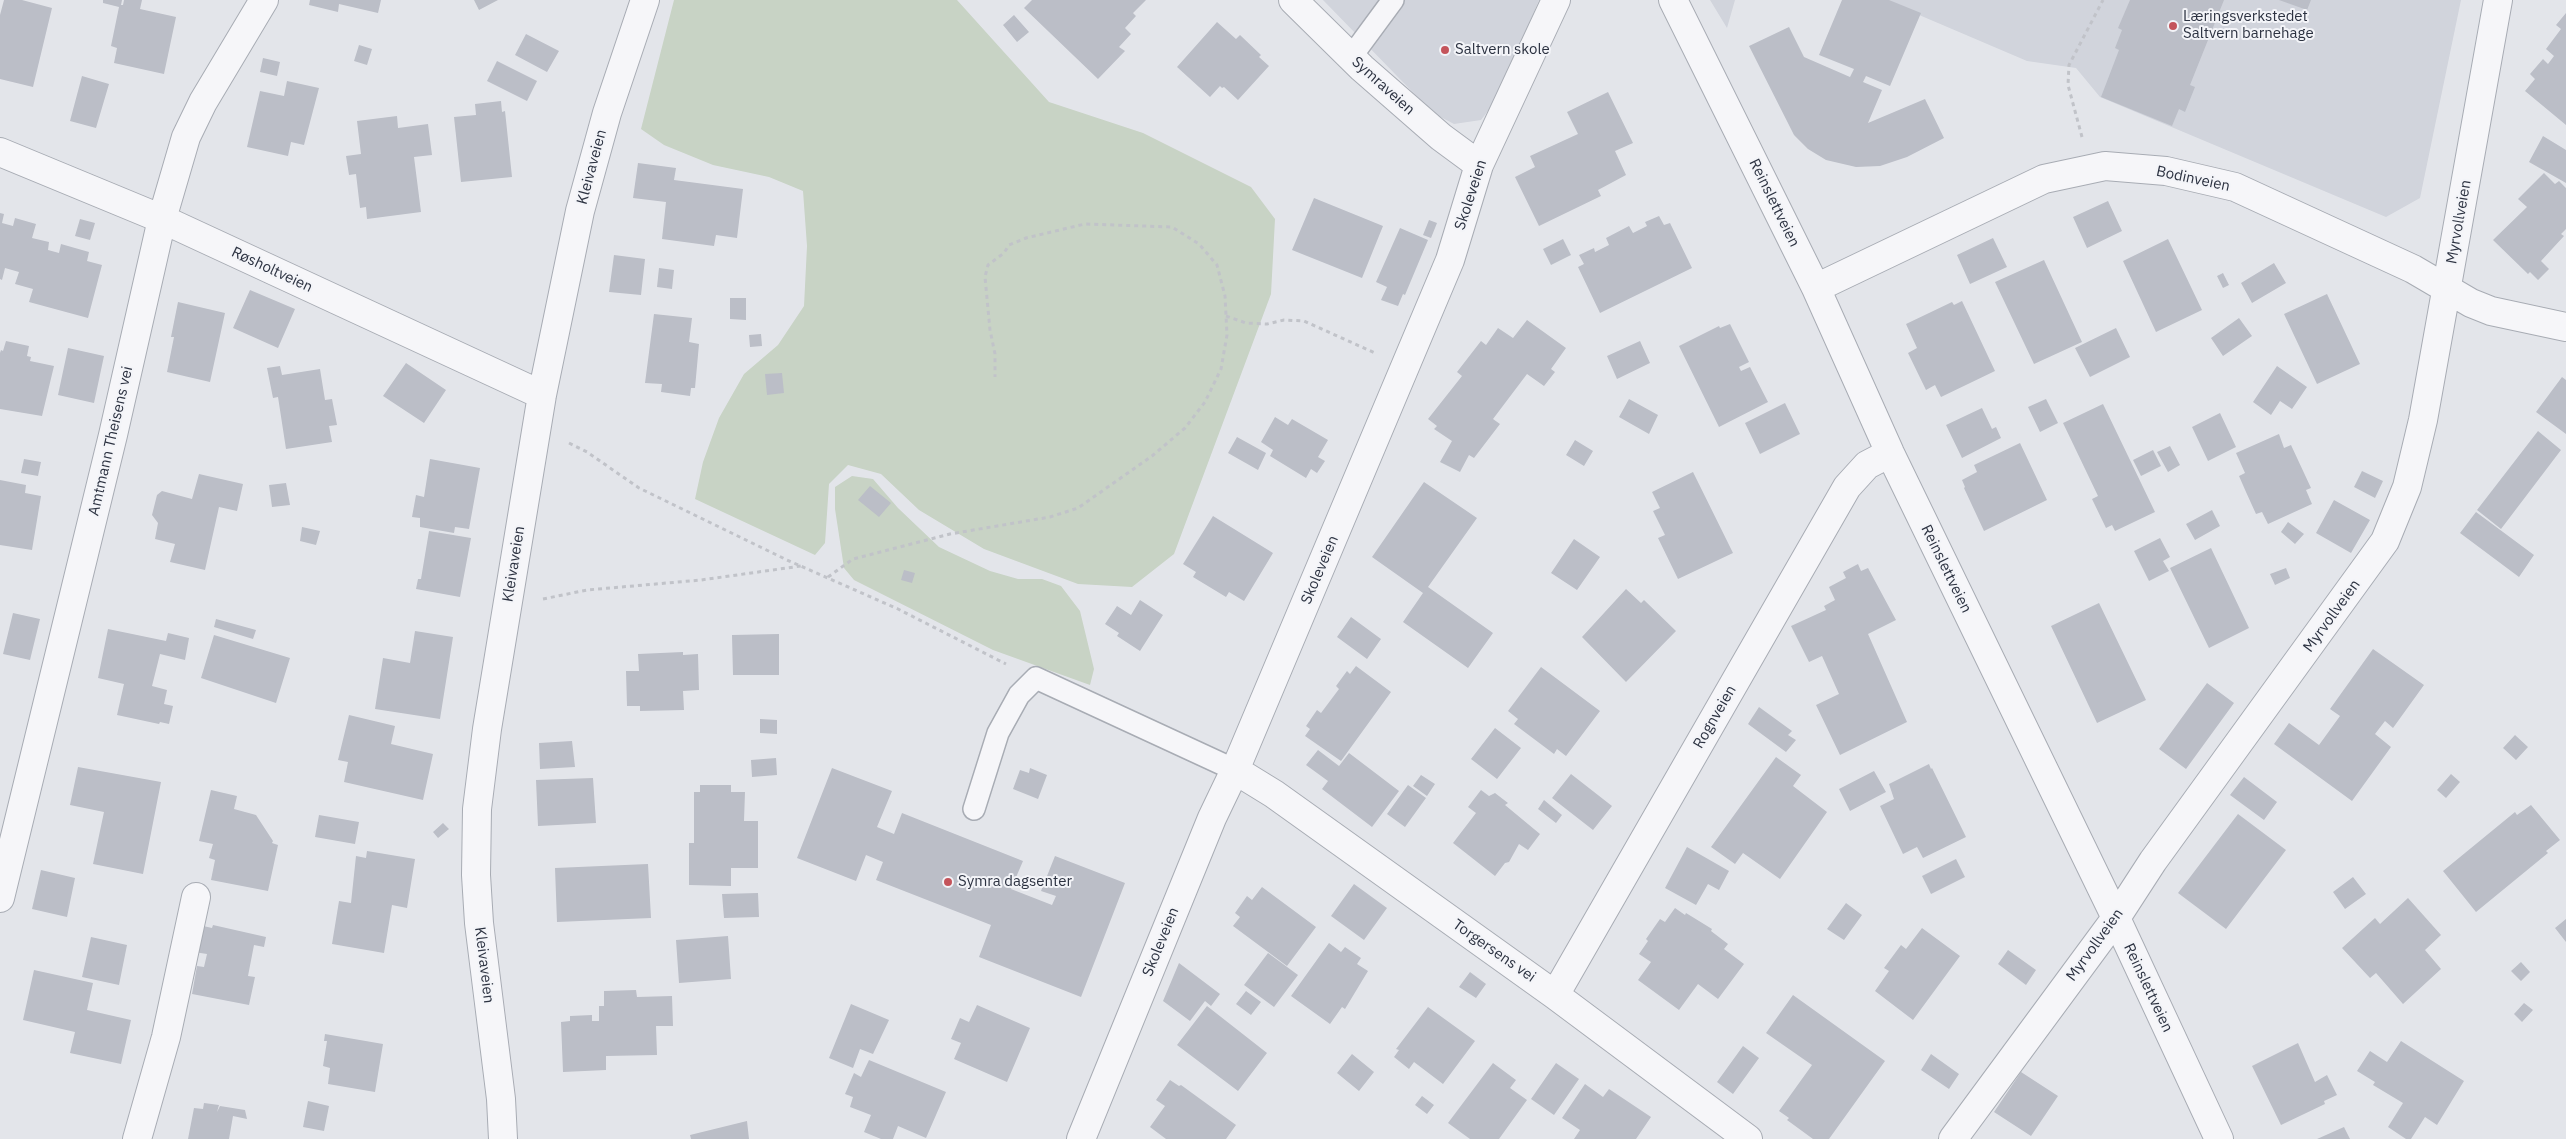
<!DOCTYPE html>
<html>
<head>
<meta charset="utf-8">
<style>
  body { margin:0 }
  canvas { display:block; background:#e3e5ea }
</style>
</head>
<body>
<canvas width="2566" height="1139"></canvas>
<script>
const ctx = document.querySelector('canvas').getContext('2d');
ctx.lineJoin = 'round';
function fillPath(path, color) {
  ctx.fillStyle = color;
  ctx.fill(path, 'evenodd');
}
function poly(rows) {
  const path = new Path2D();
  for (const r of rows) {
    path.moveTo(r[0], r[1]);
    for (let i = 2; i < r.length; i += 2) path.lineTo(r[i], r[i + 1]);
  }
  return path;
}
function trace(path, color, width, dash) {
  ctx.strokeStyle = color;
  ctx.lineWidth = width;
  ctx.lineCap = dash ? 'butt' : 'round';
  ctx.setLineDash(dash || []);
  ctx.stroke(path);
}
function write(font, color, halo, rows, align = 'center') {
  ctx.font = font + ' "IBM Plex Sans",sans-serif';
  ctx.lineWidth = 4;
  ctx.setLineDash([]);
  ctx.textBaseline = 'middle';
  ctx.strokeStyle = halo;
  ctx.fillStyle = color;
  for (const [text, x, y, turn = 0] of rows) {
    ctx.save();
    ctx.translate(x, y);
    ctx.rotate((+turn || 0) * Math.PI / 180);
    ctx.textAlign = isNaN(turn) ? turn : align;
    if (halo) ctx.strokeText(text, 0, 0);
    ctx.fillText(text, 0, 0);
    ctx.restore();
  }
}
fillPath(poly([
  [1323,0,1539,0,1497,99,1481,120,1454,124,1433,113],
  [1710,0,1735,0,1727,28],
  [1884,0,2461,0,2420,198,2386,217,2100,97,2076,68,2027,61]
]), '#d1d4dc');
fillPath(poly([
  [674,0,957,0,1049,102,1143,133,1251,187,1275,219,1271,294,1174,554,1132,587,1078,584,984,549,919,510,881,474,848,465,829,484,825,543,815,555,695,499,703,462,719,418,744,374,778,345,804,306,807,246,803,191,769,177,713,165,664,145,641,129],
  [852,476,873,479,898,508,939,547,990,571,1018,579,1042,579,1061,586,1080,611,1094,669,1090,685,993,650,854,580,844,568,835,509,835,487]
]), '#c8d3c5');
fillPath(poly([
  [4,0,22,0,52,8,33,87,0,79,0,15],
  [103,0,122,0,121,5,123,5,124,0,142,0,140,9,176,17,164,74,114,63,117,48,111,46,119,7,103,3],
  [310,0,381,0,378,13,339,4,338,12,309,5],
  [474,0,498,0,479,10],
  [1032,0,1146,0,1133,13,1136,16,1125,28,1131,34,1119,47,1125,51,1098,79,1024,8],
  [1842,0,1889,0,1921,13,1890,86,1866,76,1863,82,1882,90,1868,123,1925,99,1944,138,1907,157,1880,166,1856,167,1826,160,1808,149,1794,135,1749,46,1789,27,1804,57,1850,77,1854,69,1819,55],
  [2130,0,2224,0,2190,85,2195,87,2185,112,2179,109,2172,126,2101,97,2119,50,2115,48,2122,30,2118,28],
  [2279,0,2311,0,2307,10],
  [2566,13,2566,125,2525,91,2535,79,2530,74,2543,59,2548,64,2554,56,2546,49,2561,29,2556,25],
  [1014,15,1029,32,1017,42,1003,25],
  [1217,22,1236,39,1240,35,1261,55,1259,57,1269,66,1238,100,1224,87,1222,88,1220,86,1210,97,1177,67],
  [526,34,559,51,547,72,515,55],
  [359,45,372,49,367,65,354,61],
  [263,58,280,62,277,76,260,72],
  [497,61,537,81,527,101,487,81],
  [82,76,109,84,96,128,70,121],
  [287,81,319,88,304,145,291,142,288,156,247,147,260,91,284,96],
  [1608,92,1633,143,1615,151,1626,175,1598,190,1601,196,1539,226,1515,177,1535,167,1530,156,1578,134,1567,112],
  [501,101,502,112,505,111,512,177,461,182,454,117,476,115,475,104],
  [397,116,398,128,428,124,432,155,414,157,421,212,367,219,366,207,360,208,356,174,349,175,346,156,361,154,357,121],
  [2543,136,2566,150,2566,183,2529,162],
  [638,163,676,168,674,180,743,189,737,238,716,235,714,246,662,239,666,202,633,198],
  [2544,173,2555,184,2559,181,2566,188,2566,229,2561,234,2564,236,2541,261,2549,269,2538,280,2530,272,2528,274,2493,240,2527,207,2518,199],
  [1314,198,1383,226,1362,278,1292,250],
  [2108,201,2122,231,2087,248,2073,217],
  [0,213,4,214,2,223,13,226,15,218,36,224,32,238,49,242,48,250,59,253,61,244,89,252,87,261,102,265,88,318,29,302,33,289,15,284,19,272,5,268,2,280,0,279],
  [1659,216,1664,225,1670,223,1692,268,1600,313,1578,267,1584,264,1579,255,1594,248,1595,252,1609,245,1606,238,1629,226,1633,233,1647,226,1645,222],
  [80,219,95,223,90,240,75,236],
  [1429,220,1437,223,1431,238,1423,235],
  [1400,228,1428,240,1405,295,1403,294,1398,306,1381,300,1387,287,1376,282],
  [1993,238,2007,267,1970,284,1957,255],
  [1563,239,1571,255,1551,265,1543,249],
  [2168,239,2202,310,2156,332,2123,261],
  [614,255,645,259,641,295,609,292],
  [2044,260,2082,342,2034,364,1995,282],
  [2274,263,2286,283,2252,303,2241,283],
  [659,268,674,270,672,289,657,287],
  [2223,273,2229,285,2223,288,2217,276],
  [250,290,295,309,278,348,233,328],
  [2327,294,2360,364,2317,384,2284,314],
  [730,298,746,298,746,320,730,319],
  [1962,301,1995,371,1941,397,1935,385,1926,390,1908,353,1917,348,1906,324,1952,302,1954,305],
  [178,302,225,313,210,382,167,372,174,337,171,337],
  [654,314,692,318,689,342,699,344,695,388,691,388,690,396,661,392,662,384,645,383],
  [2239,318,2252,336,2223,356,2211,338],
  [1527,320,1566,348,1551,369,1555,372,1544,386,1527,374,1493,419,1500,424,1474,458,1469,455,1460,472,1440,462,1452,441,1434,429,1437,426,1428,419,1462,376,1457,372,1481,341,1486,345,1498,328,1513,338],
  [1730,324,1749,362,1739,367,1741,371,1750,367,1768,402,1719,427,1679,346,1719,326,1720,328],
  [2116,328,2130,357,2090,377,2075,348],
  [761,334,762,346,750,347,749,335],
  [6,341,29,346,27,356,31,357,30,361,54,366,42,416,0,409,0,353,1,350,3,351],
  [1640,341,1650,363,1617,379,1607,356],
  [68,348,104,356,94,403,58,395],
  [406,363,446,390,424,423,383,396],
  [280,366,282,375,320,369,325,400,332,399,337,425,329,426,332,442,286,449,278,397,273,398,267,368],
  [2277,366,2307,387,2292,409,2280,401,2271,415,2253,402],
  [782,373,784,393,767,395,765,374],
  [2562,377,2566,380,2566,434,2536,412],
  [1629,399,1658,415,1649,434,1619,417],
  [2046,399,2058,423,2040,432,2028,407],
  [1785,403,1800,434,1760,454,1745,423],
  [2103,404,2155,512,2115,531,2112,525,2106,528,2092,499,2098,496,2063,423],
  [1982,408,1992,429,1996,427,2001,438,1962,458,1946,425],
  [2220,413,2236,447,2208,461,2192,427],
  [1275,417,1288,425,1292,419,1328,440,1318,457,1325,461,1317,473,1311,469,1306,478,1270,456,1273,450,1261,442],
  [2538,431,2561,450,2501,529,2477,510],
  [2279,434,2284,448,2291,445,2311,488,2306,490,2312,504,2268,524,2262,512,2256,514,2246,492,2239,476,2245,473,2236,453],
  [1237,437,1266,453,1258,470,1228,453],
  [1575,440,1593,451,1584,466,1566,455],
  [2020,443,2047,500,1984,531,1964,488,1965,487,1962,480,1977,472,1974,465],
  [2170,446,2180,465,2168,472,2157,452],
  [2153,450,2161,466,2141,476,2133,460],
  [24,459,41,462,38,476,21,473],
  [430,459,480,468,469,529,455,527,454,533,420,527,420,518,412,517,416,495,424,497],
  [2362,471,2383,481,2375,498,2354,487],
  [1693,472,1733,553,1678,579,1658,538,1665,535,1653,511,1660,508,1652,492],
  [199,474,243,484,237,511,219,507,205,570,170,562,175,544,155,539,158,523,152,515,157,495,162,491,192,499],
  [0,480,26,485,25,493,41,496,32,550,0,545],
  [1424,482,1477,518,1428,587,1493,633,1468,668,1403,622,1423,593,1372,557],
  [286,483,290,505,272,507,269,485],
  [870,486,891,503,879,517,858,500],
  [2334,500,2370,520,2351,553,2316,533],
  [2212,510,2220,526,2195,540,2186,524],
  [2476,512,2534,555,2519,577,2460,533],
  [1213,516,1273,553,1244,601,1229,592,1226,597,1193,577,1196,572,1183,564],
  [2288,522,2304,534,2295,544,2281,532],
  [302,527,320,531,316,545,300,541],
  [429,531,471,538,460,597,416,589,418,579,421,579],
  [2160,538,2170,557,2163,561,2169,571,2149,581,2134,551],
  [1574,539,1600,557,1577,590,1551,573],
  [2211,548,2249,628,2209,648,2170,568],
  [1858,564,1861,571,1868,568,1896,620,1868,634,1907,722,1840,755,1816,705,1839,694,1822,656,1809,662,1791,626,1826,610,1824,606,1835,600,1829,587,1846,578,1843,572],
  [2286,568,2290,578,2275,585,2270,574],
  [904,570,915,573,912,583,901,580],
  [1626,589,1641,603,1644,600,1676,631,1626,682,1582,637],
  [1140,600,1163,615,1140,651,1117,636,1119,633,1105,624,1117,606,1131,615],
  [2099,603,2146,700,2097,723,2051,626],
  [13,613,40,619,30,660,3,654],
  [1351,617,1381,639,1367,659,1337,637],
  [216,619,256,630,253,639,214,627],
  [108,629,166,641,168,633,189,638,185,660,160,654,152,686,167,690,164,704,173,706,169,724,160,722,159,724,117,715,124,684,98,678],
  [415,631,453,637,440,719,375,709,383,658,410,663],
  [779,634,779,675,733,675,732,635],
  [214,635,290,658,276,703,201,678],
  [2373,649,2424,685,2393,728,2385,721,2375,734,2391,747,2352,801,2274,744,2289,723,2319,745,2340,716,2330,709],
  [683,652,683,655,698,654,699,690,683,691,684,710,640,711,640,706,627,706,626,671,639,671,638,654],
  [1356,666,1391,692,1341,761,1305,736,1310,729,1306,726,1317,710,1321,713,1339,689,1336,686,1347,671,1350,674],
  [1541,667,1600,711,1566,756,1557,749,1554,754,1514,724,1518,719,1508,711],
  [2207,683,2234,703,2186,769,2159,749],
  [1759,707,1792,731,1788,735,1796,740,1786,752,1748,724],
  [349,715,395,726,391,744,433,754,423,800,344,782,348,762,338,760],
  [760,719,777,720,777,734,760,733],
  [1495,728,1521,748,1497,779,1471,759],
  [2515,735,2528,747,2516,760,2503,748],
  [572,741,575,767,540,769,539,743],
  [1318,750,1339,766,1349,753,1399,791,1372,827,1322,789,1328,781,1306,765],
  [1776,757,1801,775,1793,786,1827,812,1780,879,1743,853,1735,864,1711,847],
  [776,758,777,775,752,777,751,760],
  [1929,764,1931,769,1932,768,1966,837,1923,858,1917,847,1903,854,1880,806,1894,799,1889,784],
  [78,767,161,782,143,874,93,864,104,812,70,805],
  [832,768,892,791,877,827,894,834,902,813,1023,861,1011,889,1052,905,1056,896,1041,891,1055,856,1125,883,1081,997,979,957,991,925,876,880,883,862,866,855,856,881,797,858],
  [1030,768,1047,775,1038,799,1013,789,1020,770,1029,773],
  [1874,771,1886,792,1850,811,1839,789],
  [1571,774,1612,806,1593,830,1552,798],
  [2451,774,2460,782,2446,798,2437,790],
  [1421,775,1435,784,1427,796,1413,786],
  [2244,777,2277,802,2264,820,2230,795],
  [593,778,596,823,538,826,536,780],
  [700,785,731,785,731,792,745,792,744,821,758,821,758,868,731,868,731,886,689,885,689,843,694,843,694,792,700,792],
  [1408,785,1426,798,1405,827,1387,814],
  [211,790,237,796,234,809,256,815,273,841,272,843,278,845,268,891,211,880,215,860,209,858,213,844,199,841],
  [1481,790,1489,796,1495,793,1508,803,1505,805,1540,834,1528,850,1519,844,1509,862,1505,863,1495,876,1453,843,1476,813,1468,807],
  [1544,800,1562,815,1556,823,1538,809],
  [2531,805,2560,840,2546,851,2548,853,2476,912,2443,871,2515,812,2517,815],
  [2238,814,2286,850,2226,929,2178,893],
  [319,815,359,822,355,844,315,837],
  [443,823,449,829,438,838,433,832],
  [1687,847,1729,871,1719,890,1708,884,1696,905,1665,888],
  [367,851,415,859,407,908,392,905,384,953,332,944,339,901,351,903,356,856,366,858],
  [1956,859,1965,877,1931,894,1922,876],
  [648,864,651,918,557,922,555,868],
  [41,870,75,878,67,917,32,909],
  [2353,877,2366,894,2345,909,2333,892],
  [1354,884,1387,908,1364,940,1331,916],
  [1262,887,1316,927,1287,966,1233,926,1240,917,1235,913,1247,896,1252,900],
  [758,893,759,917,724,918,722,894],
  [2408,898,2441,935,2425,950,2441,969,2403,1004,2376,973,2370,978,2342,948,2375,918,2380,924],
  [1846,903,1862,915,1844,940,1827,929],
  [1675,908,1685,915,1686,913,1712,929,1711,931,1728,944,1724,949,1744,964,1718,999,1698,984,1679,1010,1638,980,1651,962,1639,954,1648,941,1646,939,1660,919,1665,922],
  [2566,919,2566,942,2555,928],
  [199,925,212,928,213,925,266,937,264,947,254,945,248,976,255,977,249,1005,192,994,197,966,204,967,207,954,194,952],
  [1922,928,1960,956,1913,1020,1875,991,1889,971,1884,968,1901,945,1906,949],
  [728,936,731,979,679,983,676,940],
  [91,937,127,945,119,985,82,977],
  [1329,943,1341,952,1345,947,1361,958,1357,964,1368,971,1345,1009,1342,1007,1330,1024,1291,996],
  [2008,950,2036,970,2026,985,1998,964],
  [1268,953,1298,975,1274,1007,1244,985],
  [2521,962,2530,972,2521,981,2511,971],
  [1179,963,1220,994,1211,1006,1205,1001,1190,1021,1163,1001],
  [34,970,93,983,87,1010,131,1020,121,1064,70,1053,75,1032,23,1020],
  [1470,972,1486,984,1476,998,1459,987],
  [636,990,637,997,672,996,673,1026,656,1026,657,1055,606,1056,606,1070,563,1072,561,1022,570,1021,570,1016,592,1015,592,1021,599,1021,599,1006,604,1006,604,991],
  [1246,991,1261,1002,1251,1015,1236,1004],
  [1793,995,1885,1061,1829,1139,1813,1139,1787,1120,1789,1118,1779,1111,1812,1065,1766,1033],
  [2524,1003,2533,1010,2522,1022,2514,1014],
  [851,1004,889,1020,873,1054,860,1049,853,1068,829,1058],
  [977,1005,1030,1028,1007,1082,954,1059,961,1043,951,1039,960,1018,969,1022],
  [1207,1006,1267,1053,1238,1091,1177,1045],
  [1428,1007,1475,1041,1443,1084,1414,1062,1409,1069,1394,1057,1399,1050,1396,1049],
  [325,1034,383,1044,375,1092,328,1084,330,1068,323,1066,327,1041,324,1041],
  [2401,1041,2464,1081,2437,1125,2425,1117,2411,1139,2406,1139,2388,1127,2403,1103,2373,1085,2375,1082,2357,1071,2370,1051,2387,1062],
  [2298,1043,2315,1082,2327,1075,2337,1095,2324,1101,2325,1104,2281,1125,2252,1066],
  [1743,1046,1759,1058,1733,1094,1717,1082],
  [1352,1054,1374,1072,1359,1091,1337,1073],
  [1931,1054,1959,1074,1949,1089,1921,1070],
  [869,1060,946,1092,926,1138,898,1126,893,1139,881,1139,864,1132,871,1115,850,1107,853,1097,845,1094,854,1073,861,1077],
  [1493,1063,1516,1080,1510,1088,1527,1100,1499,1139,1470,1139,1448,1123],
  [1556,1063,1579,1079,1554,1115,1531,1099],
  [2021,1072,2058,1096,2031,1136,1994,1112],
  [1170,1080,1179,1086,1181,1085,1236,1125,1226,1139,1166,1139,1150,1127,1165,1106,1156,1100],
  [1585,1084,1603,1097,1609,1089,1651,1117,1636,1139,1574,1139,1580,1130,1562,1118],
  [1422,1096,1434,1105,1427,1114,1415,1105],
  [308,1101,329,1106,324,1131,303,1127],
  [204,1103,219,1105,217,1112,220,1106,245,1110,247,1119,233,1116,229,1139,188,1139,194,1108,203,1109],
  [747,1121,749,1139,691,1139,690,1135],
  [2344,1127,2350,1139,2317,1139]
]), '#bbbec7');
const service = poly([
  [1351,57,1393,0],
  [974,809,998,733,1019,695,1036,678,1235,770]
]);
const minor = poly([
  [1293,0,1362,68,1441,137,1479,165],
  [1673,0,1816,288,1890,453,2116,918,2219,1139],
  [0,152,162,219,542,395],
  [1816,288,2044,179,2105,166,2166,171,2235,187,2413,269,2471,303,2491,311,2566,327],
  [1235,770,1274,794,1555,995,1748,1139],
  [0,898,113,435,162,219,186,137,203,102,264,0],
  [1555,995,1847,487,1867,465,1890,453],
  [137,1139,166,1037,196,897],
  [503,1139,501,1099,479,923,476,875,477,809,487,729,542,395,580,211,607,113,645,0],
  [1081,1139,1212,818,1235,770,1450,260,1479,165,1556,0],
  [1953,1139,2116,918,2153,861,2385,541,2407,487,2423,420,2498,0]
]);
trace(service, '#a8acb4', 24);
trace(minor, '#a8acb4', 30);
trace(poly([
  [2082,137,2068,85,2069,65,2103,0],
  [1226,316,1246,323,1267,324,1284,320,1304,321,1375,353],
  [569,443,587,452,639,488,787,560,898,609,1006,664],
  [828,577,853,559,950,534,1050,517,1078,508,1152,456,1185,428,1205,402,1221,369,1227,335,1225,296,1217,265,1199,244,1172,227,1085,224,1026,238,1009,245,1004,253,988,265,985,277,990,330,995,354,995,377],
  [543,599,587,590,701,580,801,566]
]), '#c1c3c9', 3, [4, 4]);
trace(service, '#f6f6f9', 21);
trace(minor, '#f6f6f9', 28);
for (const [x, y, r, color] of [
  [2173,26,5,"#c4545b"],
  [1445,50,5,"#c4545b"],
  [948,882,5,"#c4545b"]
]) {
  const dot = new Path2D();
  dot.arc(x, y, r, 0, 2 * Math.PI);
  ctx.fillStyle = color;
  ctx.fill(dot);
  trace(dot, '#f3f4f8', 2);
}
write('15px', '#2c3241', '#f3f4f8', [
  ["Læringsverkstedet",2183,17],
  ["Saltvern barnehage",2183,34],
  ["Saltvern skole",1455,50],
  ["Symra dagsenter",958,882]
], 'left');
write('15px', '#2c3241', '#f3f4f8', [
  ["Symraveien",1383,86,42],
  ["Kleivaveien",592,167,-75],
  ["Bodinveien",2193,179,12],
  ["Skoleveien",1471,195,-72],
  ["Reinslettveien",1774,203,64],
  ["Myrvollveien",2459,222,-80],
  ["Røsholtveien",272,270,25],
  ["Amtmann Theisens vei",111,441,-77],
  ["Kleivaveien",514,564,-81],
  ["Reinslettveien",1946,569,64],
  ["Skoleveien",1320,570,-67],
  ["Myrvollveien",2332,616,-54],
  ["Rognveien",1715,717,-60],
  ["Skoleveien",1161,942,-68],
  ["Myrvollveien",2095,945,-54],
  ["Torgersens vei",1494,951,35],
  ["Kleivaveien",484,965,83],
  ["Reinslettveien",2148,988,65]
]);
</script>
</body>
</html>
